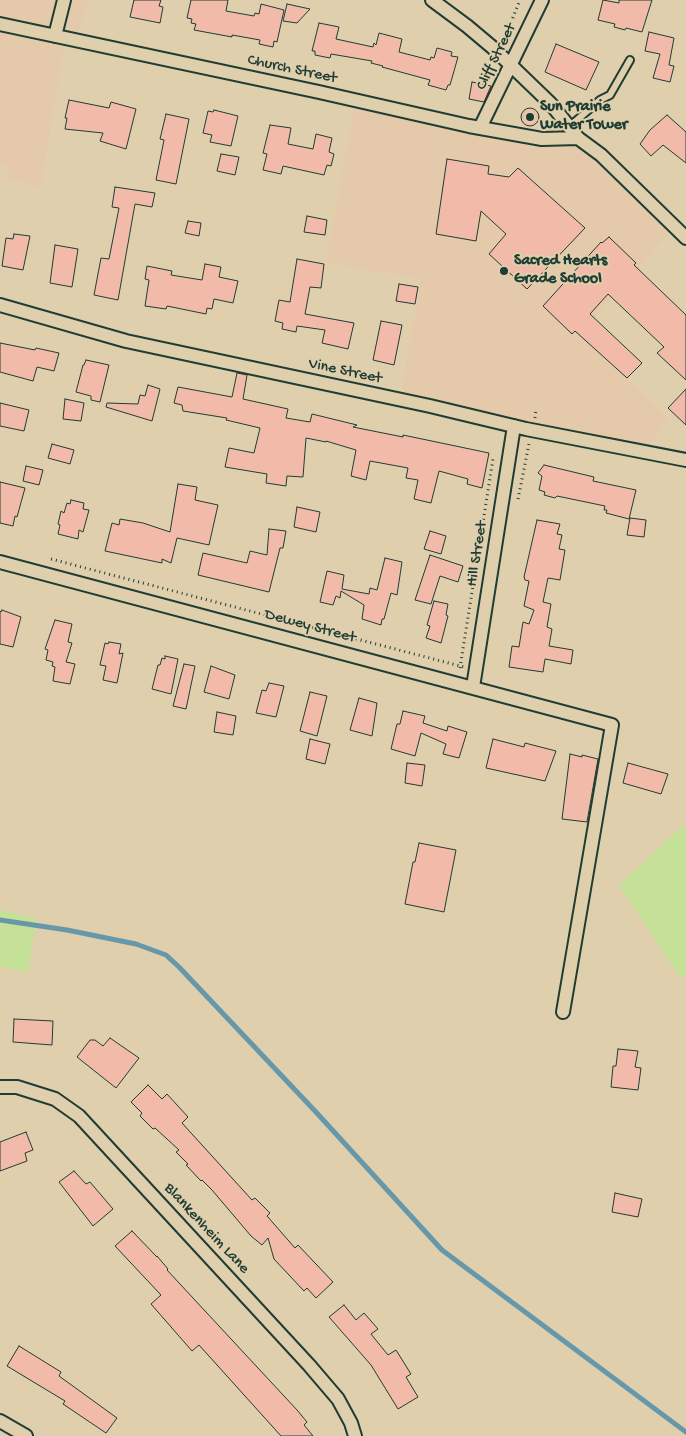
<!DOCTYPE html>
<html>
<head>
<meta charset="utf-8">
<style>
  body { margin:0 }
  canvas { display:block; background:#e0cfac }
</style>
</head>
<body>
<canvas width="686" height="1436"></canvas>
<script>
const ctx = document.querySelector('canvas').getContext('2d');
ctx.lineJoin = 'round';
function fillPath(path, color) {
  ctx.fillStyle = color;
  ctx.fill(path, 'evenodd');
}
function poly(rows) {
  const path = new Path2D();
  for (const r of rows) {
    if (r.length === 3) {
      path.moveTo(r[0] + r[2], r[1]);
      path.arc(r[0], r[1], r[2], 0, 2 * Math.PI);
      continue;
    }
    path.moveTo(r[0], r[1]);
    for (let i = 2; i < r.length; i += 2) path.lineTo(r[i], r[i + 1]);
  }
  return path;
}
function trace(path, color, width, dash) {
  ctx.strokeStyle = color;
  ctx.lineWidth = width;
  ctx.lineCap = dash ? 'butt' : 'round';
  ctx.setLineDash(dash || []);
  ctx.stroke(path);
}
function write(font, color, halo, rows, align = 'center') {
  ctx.font = font + ' "Gochi Hand",sans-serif';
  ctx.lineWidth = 4;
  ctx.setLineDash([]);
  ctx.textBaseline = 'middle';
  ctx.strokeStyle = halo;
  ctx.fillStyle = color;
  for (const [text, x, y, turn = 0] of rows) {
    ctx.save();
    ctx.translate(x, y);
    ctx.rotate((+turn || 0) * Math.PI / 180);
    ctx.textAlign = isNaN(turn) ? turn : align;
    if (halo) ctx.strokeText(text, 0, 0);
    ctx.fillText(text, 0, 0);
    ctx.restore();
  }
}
fillPath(poly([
  [0,0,89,0,76,40,65,38,41,187,6,179,9,166,0,164],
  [356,101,469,126,578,138,675,226,581,334,668,418,647,452,400,400,421,279,325,263]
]), '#e5c9ab');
fillPath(poly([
  [686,823,686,977,679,976,619,885],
  [0,910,36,918,28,972,0,967]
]), '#c5e198');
trace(poly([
  [0,920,67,930,136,944,166,955,179,967,315,1111,442,1250,686,1432]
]), '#6798aa', 5);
const building = poly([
  [134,0,161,0,159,6,163,7,160,23,130,17,134,0],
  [191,0,228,0,226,11,254,16,255,13,259,14,261,4,284,10,277,42,274,41,273,47,259,44,260,40,232,35,232,37,194,30,196,24,191,23,192,19,187,18,191,0],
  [603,0,619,3,619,0,652,0,642,32,626,28,625,30,614,27,615,24,598,20,603,0],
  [287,4,310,9,297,23,283,21,287,4],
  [319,23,339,27,336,39,373,47,374,43,376,45,379,33,402,39,399,52,430,60,431,57,434,58,437,48,452,52,451,56,458,57,450,85,448,85,446,90,428,85,430,80,382,67,383,66,371,63,372,61,331,54,330,58,315,55,315,51,312,51,319,23],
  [649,32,674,38,669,65,674,66,670,82,653,78,660,54,645,51,649,32],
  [556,44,599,62,586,90,545,72,556,44],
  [472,82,491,86,484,102,469,99,472,82],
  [69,100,109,108,111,102,136,109,126,149,100,141,103,133,65,129,67,118,65,118,69,100],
  [530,117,9],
  [214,110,238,116,231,146,210,142,212,135,203,133,208,111,213,112,214,110],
  [166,114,189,119,176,184,156,180,164,140,160,139,166,114],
  [667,115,686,132,686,163,663,145,651,156,640,144,650,130,667,115],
  [270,125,291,128,288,144,313,149,316,134,332,138,329,152,334,154,331,166,327,165,324,175,283,166,281,174,263,170,267,154,263,153,270,125],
  [221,154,239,157,235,175,217,171,221,154],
  [447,159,489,166,488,174,509,177,518,168,585,228,527,289,489,254,506,234,481,211,476,241,436,234,447,159],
  [115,187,155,193,152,207,135,204,118,300,94,295,101,258,109,259,119,208,112,207,115,187],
  [307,216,327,220,325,235,304,232,307,216],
  [188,221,201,223,199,236,185,233,188,221],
  [14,234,30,236,23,270,2,266,6,238,13,239,14,234],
  [609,237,636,263,634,265,686,315,686,380,657,353,664,347,608,294,590,314,642,363,627,378,575,331,572,334,543,306,601,242,602,243,609,237],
  [55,245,78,249,72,287,50,283,55,245],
  [297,259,324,264,321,288,310,287,305,314,354,323,348,349,322,343,325,330,297,326,296,332,282,329,283,323,275,321,279,300,290,302,297,259],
  [205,264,221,267,219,277,238,281,233,303,214,299,212,309,207,308,206,314,167,306,166,309,145,306,149,280,145,279,147,266,172,271,171,275,202,280,205,264],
  [399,284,418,287,415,304,396,301,399,284],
  [381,321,402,325,394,365,373,360,381,321],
  [0,343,35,350,36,348,59,353,54,371,37,367,33,381,0,372,0,343],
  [86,360,109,365,100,402,91,400,91,396,76,392,83,365,84,365,86,360],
  [237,373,247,375,243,399,288,409,286,418,310,422,312,414,357,425,353,427,403,437,403,435,489,453,482,488,467,484,468,479,439,471,431,503,414,499,418,480,406,478,408,468,370,461,366,480,351,476,356,450,326,441,326,442,306,438,303,477,287,476,286,486,266,483,267,474,225,467,229,448,254,453,260,428,226,420,227,418,183,411,182,405,174,403,178,387,232,397,237,373],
  [148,385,160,389,152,421,106,407,107,403,138,404,140,395,145,396,148,385],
  [686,389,686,425,668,408,686,389],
  [65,399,84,403,81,421,63,419,65,399],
  [0,403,29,410,24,431,0,426,0,403],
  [52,444,74,450,70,464,48,458,52,444],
  [544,465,594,477,593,481,636,490,629,519,606,513,607,510,604,510,605,506,557,496,555,498,544,495,545,492,539,490,542,476,538,473,544,465],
  [26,466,43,470,39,485,23,481,26,466],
  [0,482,25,488,17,517,15,516,13,526,0,523,0,482],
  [178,484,197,487,195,500,218,505,209,545,177,538,171,563,162,559,162,563,105,551,112,523,119,525,120,519,143,523,170,532,178,484],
  [71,500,84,503,83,509,89,510,83,532,79,530,78,539,58,534,60,525,58,524,61,511,64,513,67,503,70,504,71,500],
  [297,507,320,512,316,532,294,527,297,507],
  [630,518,646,520,644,537,627,535,630,518],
  [537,520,560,524,557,534,562,535,559,549,565,550,560,580,548,578,543,602,551,604,547,627,552,629,549,646,573,650,571,664,545,659,543,672,509,667,512,646,519,647,523,622,529,624,534,610,524,606,529,581,525,580,524,577,537,520],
  [269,529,286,531,283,548,280,548,269,592,198,575,203,553,247,563,250,551,267,555,269,529],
  [430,531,446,536,441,554,424,549,430,531],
  [430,555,463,566,458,582,440,576,431,604,415,600,430,555],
  [385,558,402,562,397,595,391,593,384,619,382,619,381,625,362,619,364,605,341,591,340,598,336,596,333,605,320,602,327,571,344,575,342,589,369,594,370,588,377,590,385,558],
  [434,601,448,604,446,615,448,616,441,643,426,638,430,626,427,625,434,601],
  [2,610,21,617,13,647,0,644,0,611,1,612,2,610],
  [55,620,72,624,68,642,72,643,66,662,75,664,70,684,53,681,55,667,52,666,53,662,46,660,48,650,45,649,55,620],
  [109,642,121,644,119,654,123,653,117,683,103,680,106,666,100,665,105,643,108,644,109,642],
  [165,656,178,659,171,694,152,689,158,665,160,665,162,658,165,659,165,656],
  [184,664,195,666,186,709,173,706,184,664],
  [211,666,235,675,229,699,204,692,211,666],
  [269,683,284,686,276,717,256,713,262,690,266,691,269,683],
  [310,692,327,696,317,736,300,731,310,692],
  [359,698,377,703,372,736,350,730,359,698],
  [403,711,425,716,423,723,447,731,448,726,467,732,459,758,443,754,446,744,421,733,415,756,391,749,397,724,400,724,403,711],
  [217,712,236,716,233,735,214,732,217,712],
  [310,739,330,744,325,764,306,759,310,739],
  [493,739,524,747,525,743,556,751,545,781,486,768,493,739],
  [570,754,582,757,582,755,598,759,587,822,562,819,570,754],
  [407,763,425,765,422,786,405,783,407,763],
  [628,763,668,774,661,794,623,783,628,763],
  [419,843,456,850,444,912,405,904,413,862,415,862,419,843],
  [14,1019,53,1021,52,1045,13,1042,14,1019],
  [110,1038,139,1058,116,1088,77,1057,90,1040,95,1040,103,1046,110,1038],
  [618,1049,638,1051,635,1067,641,1068,638,1090,611,1087,613,1066,616,1066,618,1049],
  [148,1085,162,1099,167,1094,188,1117,182,1123,252,1200,255,1198,270,1213,267,1216,295,1248,298,1245,333,1282,316,1298,307,1288,304,1291,274,1259,268,1238,262,1245,251,1236,212,1190,202,1180,201,1181,186,1165,188,1164,176,1152,179,1150,155,1128,153,1129,140,1116,142,1113,131,1102,148,1085],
  [26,1132,33,1150,25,1153,27,1161,0,1171,0,1142,26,1132],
  [74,1171,86,1184,90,1182,113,1209,93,1226,59,1182,74,1171],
  [615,1193,642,1199,638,1217,612,1212,615,1193],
  [132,1231,157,1257,157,1256,168,1269,167,1270,297,1410,307,1422,304,1425,313,1436,281,1436,199,1345,192,1351,151,1304,161,1295,115,1246,132,1231],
  [344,1305,356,1320,364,1313,378,1329,371,1334,388,1355,396,1350,411,1374,406,1377,418,1397,398,1409,371,1365,329,1317,344,1305],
  [19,1346,61,1372,59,1376,117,1418,106,1433,63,1404,65,1401,7,1366,19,1346]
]);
fillPath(building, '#f2baa8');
trace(building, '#1f3d34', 1);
const lane = poly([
  [570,126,600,100,610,95,630,60]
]);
const street = poly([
  [432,0,467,26,492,47,551,104,578,138,601,155,686,238],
  [0,24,319,92,469,126,542,139,578,138],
  [55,36,64,0],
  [480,128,542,0],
  [0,305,126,341,430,406,526,429,686,460],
  [0,562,612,725,563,1012],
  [473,687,514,426],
  [0,1087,17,1087,55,1099,79,1116,309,1365,338,1399,351,1423,355,1436],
  [0,1421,26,1436]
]);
trace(lane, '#1f3d34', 10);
trace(street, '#1f3d34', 16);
trace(poly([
  [507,32,520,0],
  [535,418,536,409],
  [518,499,529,444],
  [51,559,464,667],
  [460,668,493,459]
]), '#1f3d34', 3, [1, 4]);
trace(lane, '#e0cfac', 6);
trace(street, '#e0cfac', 12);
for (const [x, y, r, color] of [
  [530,117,5,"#1f3d34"],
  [504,271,5,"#1f3d34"]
]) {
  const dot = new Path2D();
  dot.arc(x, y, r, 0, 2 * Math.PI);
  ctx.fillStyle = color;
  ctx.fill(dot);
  trace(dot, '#e0cfac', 2);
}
write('16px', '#1f3d34', '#e0cfac', [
  ["Cliff Street",497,57,-64],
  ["Church Street",292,70,12],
  ["Vine Street",345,372,12],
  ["Hill Street",478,554,-81],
  ["Dewey Street",310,627,15],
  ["Blankenheim Lane",206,1229,47]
]);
write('bold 16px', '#1f3d34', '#e0cfac', [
  ["Sun Prairie",540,108],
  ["Water Tower",540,126],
  ["Sacred Hearts",514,262],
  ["Grade School",514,280]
], 'left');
</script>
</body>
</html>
